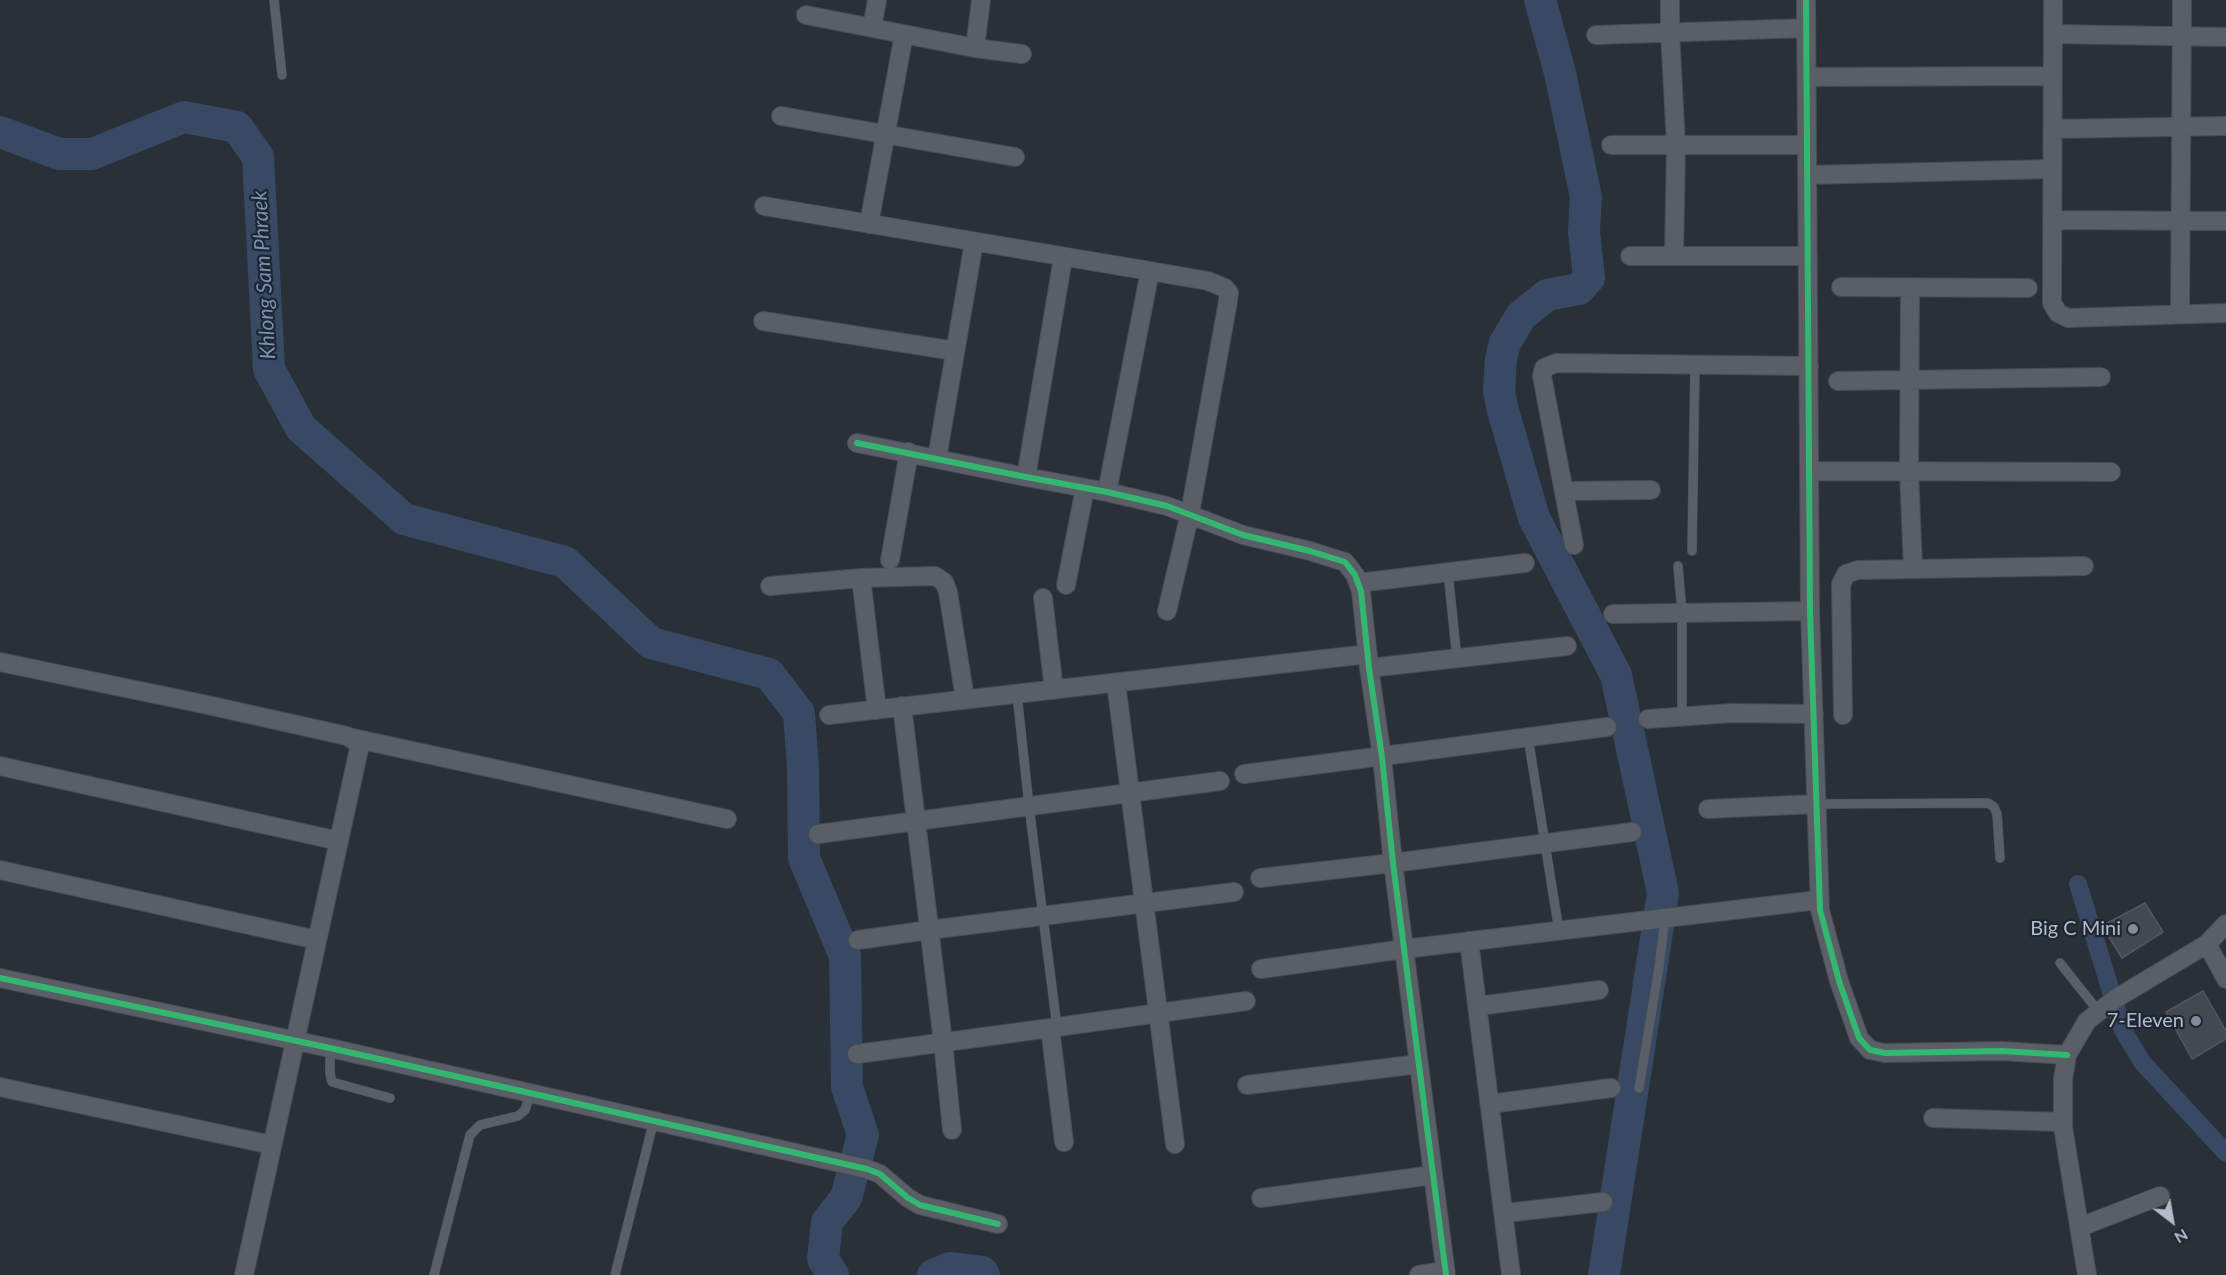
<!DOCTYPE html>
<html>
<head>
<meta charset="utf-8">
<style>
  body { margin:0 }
  #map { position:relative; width:2226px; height:1275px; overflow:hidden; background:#2a3038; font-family:Lato,sans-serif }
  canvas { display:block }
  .north { position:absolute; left:2142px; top:1191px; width:60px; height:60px; -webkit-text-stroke:4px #1d2633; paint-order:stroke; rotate:149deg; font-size:16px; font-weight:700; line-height:24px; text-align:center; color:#b4bcc9 }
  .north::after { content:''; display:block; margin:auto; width:21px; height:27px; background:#b4bcc9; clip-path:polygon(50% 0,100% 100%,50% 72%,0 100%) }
</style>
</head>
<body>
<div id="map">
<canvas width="2226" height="1275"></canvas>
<div class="north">N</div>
</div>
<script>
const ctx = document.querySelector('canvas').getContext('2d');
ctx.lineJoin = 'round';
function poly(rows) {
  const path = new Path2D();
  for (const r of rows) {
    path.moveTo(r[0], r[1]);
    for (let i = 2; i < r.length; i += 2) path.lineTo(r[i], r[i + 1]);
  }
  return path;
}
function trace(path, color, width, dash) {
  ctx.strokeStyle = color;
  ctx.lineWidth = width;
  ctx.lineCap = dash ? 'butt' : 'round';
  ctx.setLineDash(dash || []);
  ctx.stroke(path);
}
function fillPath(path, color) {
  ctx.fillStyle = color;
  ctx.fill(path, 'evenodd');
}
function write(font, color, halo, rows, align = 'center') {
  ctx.font = font + ' Lato,sans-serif';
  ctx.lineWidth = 4.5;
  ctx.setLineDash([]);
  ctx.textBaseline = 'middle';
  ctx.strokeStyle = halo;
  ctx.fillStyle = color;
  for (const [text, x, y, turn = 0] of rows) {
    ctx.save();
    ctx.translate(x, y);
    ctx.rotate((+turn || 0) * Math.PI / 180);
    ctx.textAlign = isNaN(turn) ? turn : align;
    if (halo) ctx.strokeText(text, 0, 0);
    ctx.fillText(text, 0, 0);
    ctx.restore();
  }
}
trace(poly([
  [2078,884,2123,1030,2142,1062,2226,1153]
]), '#384963', 18);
trace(poly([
  [1540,0,1560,73,1586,197,1584,231,1589,278,1579,289,1547,295,1521,316,1505,343,1501,359,1499,391,1502,407,1534,518,1616,675,1663,893,1604,1275],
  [0,132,59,154,92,154,184,117,237,127,258,157,269,369,301,428,404,519,565,562,651,643,769,674,799,713,803,767,804,858,845,956,847,1087,863,1135,846,1198,827,1222,823,1259,833,1275],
  [933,1275,950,1268,982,1272,984,1275]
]), '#384963', 32);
const building = poly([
  [2145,903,2163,932,2122,958,2102,926,2145,903],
  [2203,991,2226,1031,2226,1039,2192,1059,2166,1012,2203,991]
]);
fillPath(building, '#444950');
trace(building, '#52575f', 1.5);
const lane = poly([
  [274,0,282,75],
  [1692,551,1695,364],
  [1678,566,1682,613,1682,716],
  [1448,572,1457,659],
  [1017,694,1029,806,1057,1027],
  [1528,737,1559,931],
  [1816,804,1988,803,1994,807,1997,814,2000,858],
  [2060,963,2099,1012],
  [330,1048,330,1073,332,1082,390,1098],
  [1639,1088,1659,967,1665,918],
  [434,1275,470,1135,480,1125,518,1116,525,1110,531,1092],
  [615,1275,654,1120]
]);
const street = poly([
  [1670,0,1670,32,1676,145,1674,256],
  [1806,0,1810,611,1820,910,1839,981,1859,1038,1870,1050,1885,1053,2002,1051,2067,1055],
  [2053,0,2052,303,2058,313,2068,318,2226,313],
  [806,15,975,48,1022,54],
  [872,28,877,0],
  [2053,34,2226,37],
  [1596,35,1806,28],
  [975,48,981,0],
  [1807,77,2053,76],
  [781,116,1015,157],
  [2053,129,2226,126],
  [1611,145,1807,145],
  [1807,175,2052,169],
  [764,206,1150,271,1208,281,1225,288,1229,293,1227,307,1190,513,1167,611],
  [2052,220,2226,221],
  [869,224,904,34],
  [1630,256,1808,256],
  [1841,287,2028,288],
  [1910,288,1909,471,1913,569],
  [2180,314,2182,0],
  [763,321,955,351],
  [1838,381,2101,377],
  [857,443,1026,477,1107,492,1167,506,1243,535,1310,551,1345,562,1355,575,1361,591,1369,668,1382,757,1393,863,1446,1275],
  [937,458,974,242],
  [1810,471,2111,472],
  [1026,477,1063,258],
  [1564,491,1651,490],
  [1107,492,1150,271],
  [1574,545,1542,376,1544,368,1556,363,1809,366],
  [890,560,909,452],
  [861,578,877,710],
  [1358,583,1525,563],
  [1066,585,1085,488],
  [770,586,861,578,935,576,944,582,948,592,965,699],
  [1043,598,1054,690],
  [1613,614,1810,611],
  [0,662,203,704,347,736,358,743,359,749,244,1275],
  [1369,668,1567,646],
  [1116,683,1175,1144],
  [902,706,943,1042,952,1130],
  [829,715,1368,654],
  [1843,715,1841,584,1846,574,1858,570,2084,566],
  [1648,719,1732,713,1814,714],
  [348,737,727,819],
  [0,766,339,841],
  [1244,774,1607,727],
  [1708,809,1816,804],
  [818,834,1220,781],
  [0,870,317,940],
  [1260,878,1393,863,1632,832],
  [858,940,929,930,1234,892],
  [1469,941,1511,1275],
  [2207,944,2226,979],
  [1261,969,1404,949,1818,900],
  [0,978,330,1048,867,1169,880,1174,908,1198,920,1205,998,1224],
  [1479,1006,1599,990],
  [1050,1028,1246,1001],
  [857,1054,1050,1028,1064,1142],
  [1247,1085,1419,1064],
  [0,1087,272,1145],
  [1490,1104,1611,1088],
  [1933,1118,2063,1122],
  [1261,1198,1433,1175],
  [1505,1213,1603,1202],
  [2080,1227,2160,1196],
  [1419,1275,1445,1271],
  [2087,1275,2063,1127,2063,1079,2067,1055,2087,1021,2115,999,2207,944,2226,924]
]);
trace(lane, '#484c53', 10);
trace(street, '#484c53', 20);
trace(lane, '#5a5e66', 9);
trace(street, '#5a5e66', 18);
trace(poly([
  [1806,0,1810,611,1820,910,1839,981,1859,1038,1870,1050,1885,1053,2002,1051,2067,1055],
  [857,443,1026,477,1107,492,1167,506,1243,535,1310,551,1345,562,1355,575,1361,591,1369,668,1382,757,1393,863,1446,1275],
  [0,978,330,1048,867,1169,880,1174,908,1198,920,1205,998,1224]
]), '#33b770', 6);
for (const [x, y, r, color] of [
  [2133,929,6,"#848b96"],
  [2196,1021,6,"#848b96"]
]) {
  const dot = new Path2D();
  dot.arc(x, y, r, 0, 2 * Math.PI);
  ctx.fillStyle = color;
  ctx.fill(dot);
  trace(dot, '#1d2633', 2);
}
write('20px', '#b4bcc9', '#1d2633', [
  ["Big C Mini",2121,929],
  ["7-Eleven",2184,1021]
], 'right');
write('italic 21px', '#7c92b1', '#1d2633', [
  ["Khlong Sam Phraek",264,275,-93]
]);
</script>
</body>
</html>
